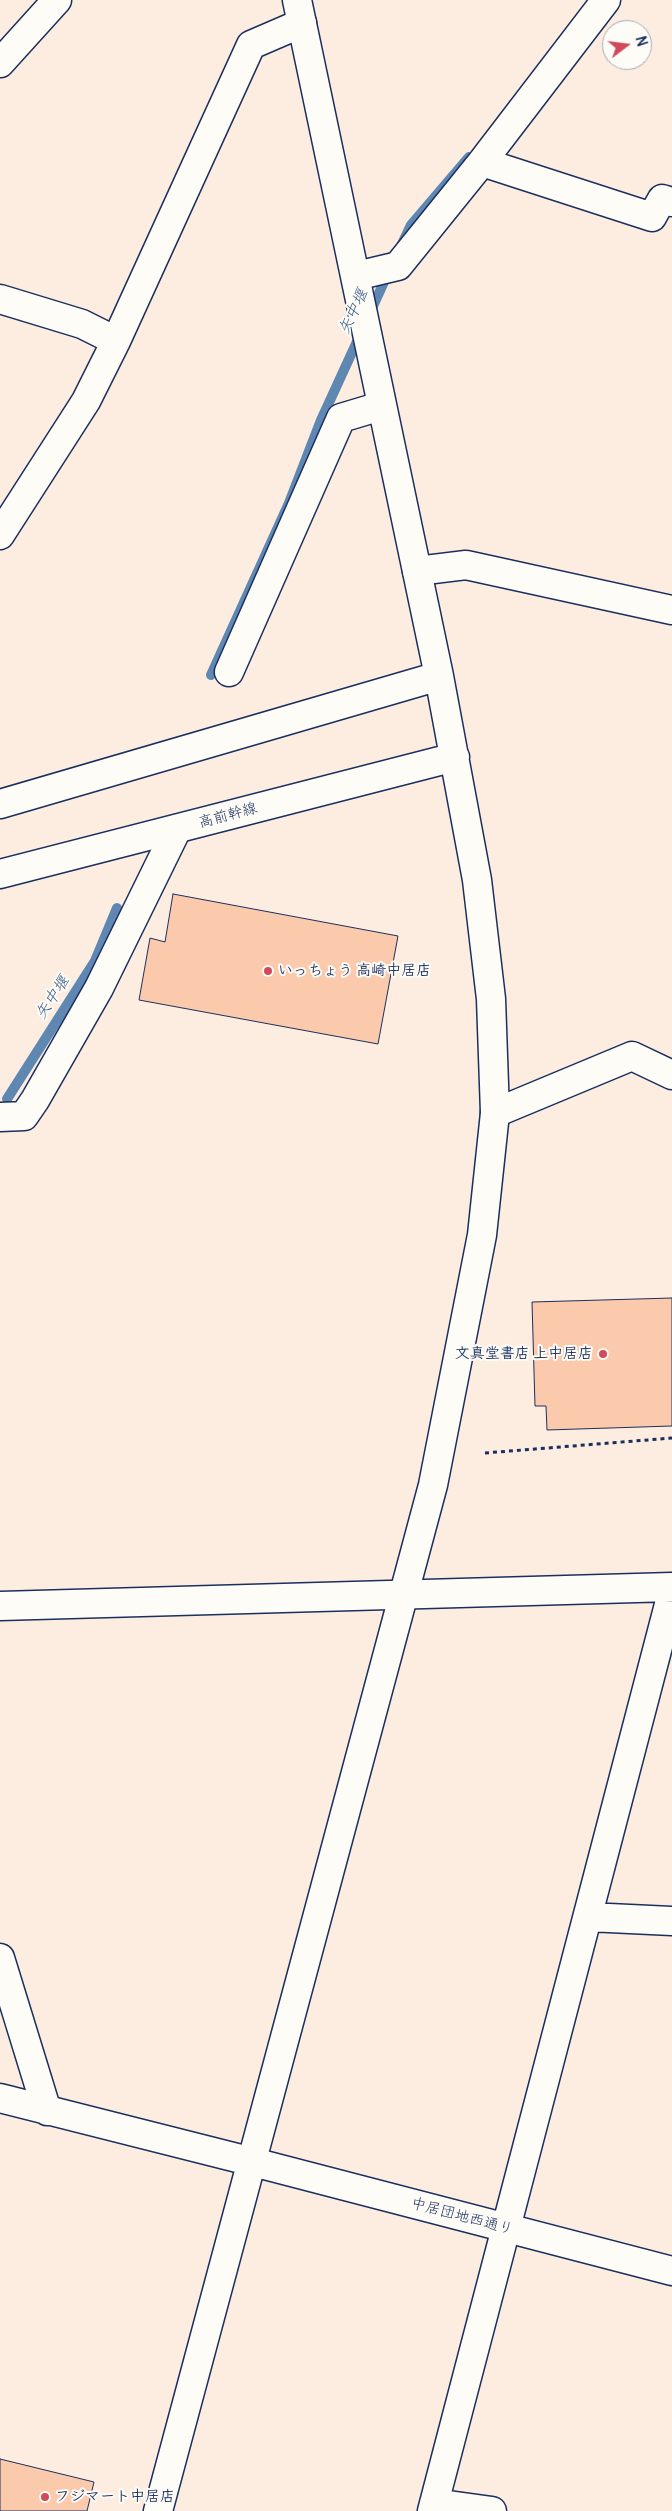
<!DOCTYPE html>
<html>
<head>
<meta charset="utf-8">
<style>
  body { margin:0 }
  #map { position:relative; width:672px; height:2511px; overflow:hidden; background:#fcede0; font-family:Pangolin,sans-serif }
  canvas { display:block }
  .north { position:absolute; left:602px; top:20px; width:50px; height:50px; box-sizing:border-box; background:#fdfcf7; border:1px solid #a3aaba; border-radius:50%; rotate:75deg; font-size:14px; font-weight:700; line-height:20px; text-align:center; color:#1b2f5e }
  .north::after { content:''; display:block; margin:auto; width:18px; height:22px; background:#d1495b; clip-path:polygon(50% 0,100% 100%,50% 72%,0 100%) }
</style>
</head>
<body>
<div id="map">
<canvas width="672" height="2511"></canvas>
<div class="north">N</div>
</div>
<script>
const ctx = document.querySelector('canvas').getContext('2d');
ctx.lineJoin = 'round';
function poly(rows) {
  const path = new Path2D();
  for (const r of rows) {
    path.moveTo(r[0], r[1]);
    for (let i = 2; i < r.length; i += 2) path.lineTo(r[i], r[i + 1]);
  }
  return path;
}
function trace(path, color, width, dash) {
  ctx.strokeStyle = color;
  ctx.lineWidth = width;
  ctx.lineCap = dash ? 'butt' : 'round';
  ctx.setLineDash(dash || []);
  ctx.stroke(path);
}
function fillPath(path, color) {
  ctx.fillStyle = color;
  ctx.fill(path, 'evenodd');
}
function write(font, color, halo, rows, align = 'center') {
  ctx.font = font + ' Pangolin,"Klee One",sans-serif';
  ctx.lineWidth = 4;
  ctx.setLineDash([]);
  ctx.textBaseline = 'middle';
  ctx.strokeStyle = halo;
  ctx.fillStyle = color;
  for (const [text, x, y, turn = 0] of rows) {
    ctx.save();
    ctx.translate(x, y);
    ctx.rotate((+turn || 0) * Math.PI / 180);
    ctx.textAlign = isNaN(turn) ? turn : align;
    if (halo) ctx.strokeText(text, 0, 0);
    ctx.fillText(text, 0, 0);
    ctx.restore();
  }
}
trace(poly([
  [402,244,411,225,469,157],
  [369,315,389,271],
  [211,675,289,503,321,420,360,335],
  [7,1099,95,961,117,908]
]), '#5e87b1', 10);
const building = poly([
  [173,894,398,936,378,1044,139,1000,150,938,165,942,173,894],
  [672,1298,672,1426,547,1430,546,1406,535,1406,532,1302,672,1298],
  [0,2459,94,2482,87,2511,0,2511,0,2459]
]);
fillPath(building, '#fbc9ab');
trace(building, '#1b2f5e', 1);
const street = poly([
  [0,63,57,0],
  [482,162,652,217,662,199,672,202],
  [356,276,398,266,482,162,606,0],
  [0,299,82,324,116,341],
  [0,535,86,401,116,341,251,45,302,23],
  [417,571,466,565,672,610],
  [229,672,341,418,381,406],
  [495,1113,632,1056,672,1075],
  [0,1117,24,1116,35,1100,99,988,177,829],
  [0,1606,672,1587],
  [588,1917,672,1921],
  [0,1958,47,2111],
  [0,2098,253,2162],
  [434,2503,492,2511],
  [432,2511,672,1593]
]);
const secondary = poly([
  [0,804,439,676],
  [0,874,455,757],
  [253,2162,672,2271],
  [158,2511,433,1485,482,1235,495,1113,491,999,477,880,439,676,297,0]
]);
trace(street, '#1b2f5e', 31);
trace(secondary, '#1b2f5e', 31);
trace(poly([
  [485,1453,672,1438]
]), '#1b2f5e', 3, [4, 4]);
trace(street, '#fdfcf7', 28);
trace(secondary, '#fdfcf7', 28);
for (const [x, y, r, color] of [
  [268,971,5,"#d1495b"],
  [603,1354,5,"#d1495b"],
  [45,2497,5,"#d1495b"]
]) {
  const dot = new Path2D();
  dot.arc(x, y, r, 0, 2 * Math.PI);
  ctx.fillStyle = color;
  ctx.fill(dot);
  trace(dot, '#fdfcf7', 2);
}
write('15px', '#1b2f5e', '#fdfcf7', [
  ["高前幹線",228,816,-15],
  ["中居団地西通り",462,2217,15]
]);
write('bold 15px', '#1b2f5e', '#fdfcf7', [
  ["いっちょう 高崎中居店",278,971],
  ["文真堂書店 上中居店",593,1354,"right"],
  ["フジマート中居店",55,2497]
], 'left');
write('italic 16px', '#3c5b88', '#fdfcf7', [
  ["矢中堰",354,312,-65],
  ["矢中堰",53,998,-57]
]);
</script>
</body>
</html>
